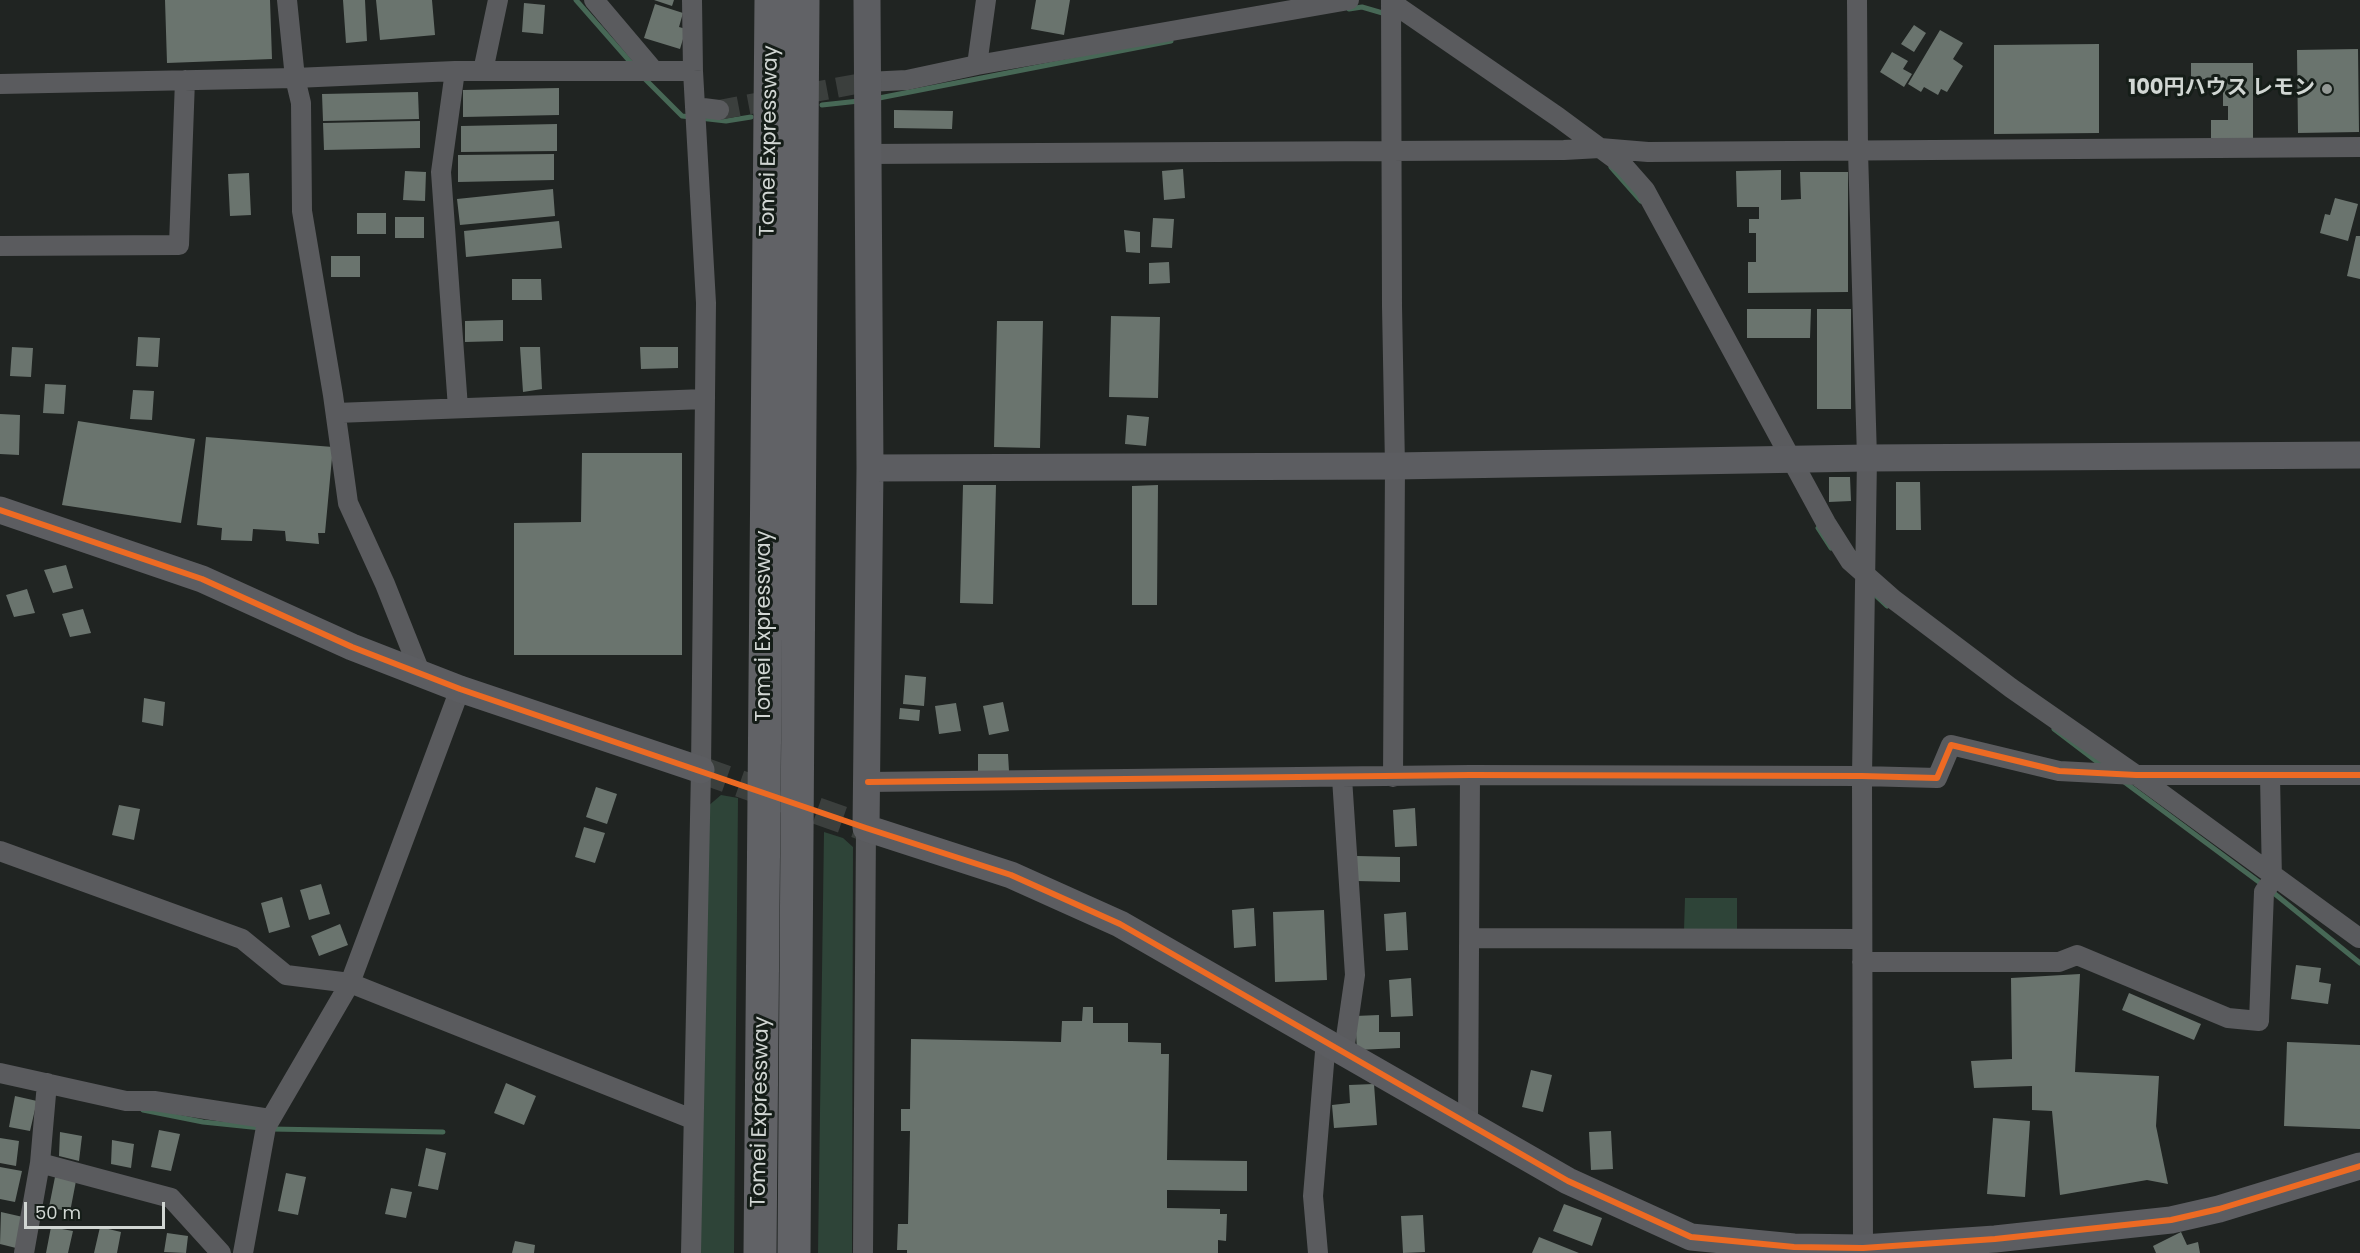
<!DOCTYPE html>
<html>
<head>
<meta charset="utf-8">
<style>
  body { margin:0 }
  #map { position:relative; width:2360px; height:1253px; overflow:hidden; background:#202422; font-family:Poppins,sans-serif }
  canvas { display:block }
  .scale { position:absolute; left:24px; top:1202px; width:141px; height:27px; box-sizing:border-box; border:3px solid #d1d6d3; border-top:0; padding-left:8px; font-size:18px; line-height:21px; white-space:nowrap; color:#d1d6d3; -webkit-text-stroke:4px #151d18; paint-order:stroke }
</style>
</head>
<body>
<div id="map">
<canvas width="2360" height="1253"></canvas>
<div class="scale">50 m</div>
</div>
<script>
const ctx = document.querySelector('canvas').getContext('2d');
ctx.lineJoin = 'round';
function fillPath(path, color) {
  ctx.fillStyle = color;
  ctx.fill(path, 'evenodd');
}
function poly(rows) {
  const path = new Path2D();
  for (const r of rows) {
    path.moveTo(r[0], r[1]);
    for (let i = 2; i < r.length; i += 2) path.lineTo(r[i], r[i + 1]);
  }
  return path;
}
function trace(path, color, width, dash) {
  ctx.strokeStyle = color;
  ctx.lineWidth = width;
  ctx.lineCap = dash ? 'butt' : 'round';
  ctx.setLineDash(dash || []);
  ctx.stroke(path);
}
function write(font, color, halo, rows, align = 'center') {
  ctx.font = font + ' Poppins,"Noto Sans JP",sans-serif';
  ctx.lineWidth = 6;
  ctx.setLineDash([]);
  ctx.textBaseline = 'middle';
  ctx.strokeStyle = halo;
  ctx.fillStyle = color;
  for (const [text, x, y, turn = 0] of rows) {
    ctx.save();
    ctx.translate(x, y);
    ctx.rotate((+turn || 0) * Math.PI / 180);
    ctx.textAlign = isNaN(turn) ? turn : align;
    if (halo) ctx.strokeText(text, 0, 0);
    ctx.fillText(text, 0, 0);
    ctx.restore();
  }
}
fillPath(poly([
  [721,795,738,798,734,1253,700,1253,707,807],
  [824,832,843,838,853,847,852,1253,818,1253],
  [1685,898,1737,898,1737,930,1684,930]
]), '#2e4438');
trace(poly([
  [576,0,633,65],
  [1349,9,1362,7,1386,14],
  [643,77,682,116,726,121,751,117],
  [874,99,1171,41],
  [822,105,859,101],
  [1611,167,1641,201],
  [1818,528,1831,548],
  [1872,592,1887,606],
  [2054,729,2104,767],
  [2123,781,2263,885],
  [2270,890,2360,963],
  [143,1110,203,1122,261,1128],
  [270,1129,443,1132]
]), '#476856', 5);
fillPath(poly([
  [165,0,270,0,272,59,167,63],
  [343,0,365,0,367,41,346,43],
  [376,0,432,0,435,35,380,40],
  [654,0,674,0,672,6],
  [1036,0,1070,0,1064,35,1031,29],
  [524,3,545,5,543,34,522,32],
  [655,4,683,13,679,27,686,29,680,49,644,38],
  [1914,25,1926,33,1914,52,1901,44],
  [1940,30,1963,43,1953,59,1963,66,1947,92,1941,89,1938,95,1924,87,1921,92,1908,84],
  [2099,44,2099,133,1994,134,1994,45],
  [2358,49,2359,132,2298,133,2297,50],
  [1892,52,1908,61,1903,69,1912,74,1904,87,1880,72],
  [2191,63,2253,63,2253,138,2211,138,2211,120,2228,120,2228,106,2223,106,2223,92,2214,92,2214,79,2203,79,2203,89,2191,89],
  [559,88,559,115,463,117,463,90],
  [418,92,419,119,323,121,322,94],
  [894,110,953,111,952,129,894,128],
  [420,121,420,148,324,150,323,123],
  [557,124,557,151,461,152,461,126],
  [554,154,554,180,458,182,458,155],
  [1183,169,1185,198,1164,200,1162,171],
  [1781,170,1781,200,1801,199,1800,172,1848,172,1848,292,1748,293,1748,262,1756,262,1756,233,1749,233,1749,219,1759,219,1759,207,1737,207,1736,171],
  [405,171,426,172,425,201,403,200],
  [249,173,251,215,230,216,228,174],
  [553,189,555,216,460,225,457,199],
  [2335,198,2358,204,2348,241,2320,233,2325,214,2330,215],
  [357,213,386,213,386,234,357,234],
  [395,217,424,217,424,238,395,238],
  [1153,218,1174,219,1172,248,1151,247],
  [559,221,562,248,466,257,464,231],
  [1124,230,1140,232,1140,253,1126,252],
  [2356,236,2360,236,2360,279,2347,276],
  [331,256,360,256,360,277,331,277],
  [1169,262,1170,283,1149,284,1149,263],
  [512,279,541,279,542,300,512,300],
  [1747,309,1811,309,1810,338,1747,338],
  [1817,309,1851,309,1851,409,1817,409],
  [1111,316,1160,317,1158,398,1109,397],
  [503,320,503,341,465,342,465,321],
  [997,321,1043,321,1040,448,994,447],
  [138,337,160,338,158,367,136,366],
  [12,347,33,348,31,377,10,376],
  [520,347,540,347,542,389,523,392],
  [640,347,678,347,678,368,641,369],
  [45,384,66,385,64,414,43,413],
  [133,390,154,391,152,420,130,419],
  [0,414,20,415,19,455,0,454],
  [1127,415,1149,417,1146,446,1125,444],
  [78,421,195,439,181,523,62,505],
  [206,437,333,447,325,533,318,533,319,544,286,541,285,531,253,529,252,541,221,540,222,528,197,525],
  [582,453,682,453,682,655,514,655,514,523,581,522],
  [1829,477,1850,477,1851,501,1829,502],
  [1896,482,1920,482,1921,530,1896,530],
  [963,485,996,485,993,604,960,603],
  [1158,485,1157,605,1132,605,1132,486],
  [66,565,73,588,53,593,44,570],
  [27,589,35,613,14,617,6,595],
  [83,609,91,633,70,637,62,614],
  [905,675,926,677,924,706,903,704],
  [144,698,165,702,163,726,142,722],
  [1003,702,1009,731,989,735,983,706],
  [956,703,961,731,939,734,935,706],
  [900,708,920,710,919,721,899,719],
  [978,754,1008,754,1009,771,978,772],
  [596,787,617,794,607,824,586,817],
  [119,805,140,809,134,840,112,835],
  [1415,808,1417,846,1395,847,1393,810],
  [584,827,605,833,595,863,575,857],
  [1357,856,1400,857,1400,882,1356,881],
  [321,884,330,914,309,920,300,890],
  [282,897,290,927,269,933,261,903],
  [1254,908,1256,946,1234,948,1232,910],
  [1324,910,1327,980,1275,982,1273,912],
  [1406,912,1408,950,1386,951,1384,914],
  [340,924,348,945,319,956,311,936],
  [2296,965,2321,968,2319,982,2331,984,2328,1004,2291,999],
  [2080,974,2075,1072,2159,1076,2156,1126,2168,1184,2147,1180,2060,1195,2052,1111,2032,1110,2032,1086,1974,1088,1971,1061,2012,1059,2011,978],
  [1411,978,1413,1016,1391,1017,1389,980],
  [2129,993,2201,1024,2194,1040,2122,1010],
  [1083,1007,1093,1007,1093,1023,1128,1023,1128,1042,1161,1043,1161,1054,1169,1054,1167,1160,1247,1161,1247,1191,1167,1190,1167,1208,1220,1209,1220,1214,1227,1214,1226,1241,1218,1240,1218,1253,907,1253,907,1250,897,1250,898,1224,908,1224,910,1131,901,1131,901,1109,910,1109,911,1039,1061,1042,1062,1021,1082,1021],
  [1379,1015,1379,1032,1400,1032,1400,1048,1357,1050,1355,1016],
  [2287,1042,2360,1045,2360,1129,2284,1126],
  [1531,1070,1552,1075,1543,1112,1522,1107],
  [506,1083,536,1096,524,1125,494,1113],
  [1374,1084,1377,1125,1334,1128,1332,1105,1350,1103,1349,1085],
  [15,1096,37,1101,30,1131,9,1127],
  [1993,1118,2030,1121,2025,1197,1987,1194],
  [159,1130,180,1134,171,1171,151,1167],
  [1611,1131,1613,1169,1591,1170,1589,1132],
  [60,1132,82,1136,79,1161,59,1156],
  [0,1138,19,1141,16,1166,0,1163],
  [112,1140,134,1144,131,1168,111,1164],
  [426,1148,446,1153,438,1190,418,1186],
  [0,1167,22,1171,15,1202,0,1199],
  [286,1173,306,1177,298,1215,278,1211],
  [55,1177,76,1181,70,1212,49,1207],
  [391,1188,412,1192,406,1218,385,1214],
  [1564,1204,1602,1218,1592,1246,1553,1231],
  [1,1212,23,1217,16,1248,0,1244],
  [1423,1215,1425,1252,1403,1253,1401,1216],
  [51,1227,73,1231,68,1253,46,1253],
  [100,1227,121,1232,117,1253,94,1253],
  [2181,1232,2187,1245,2198,1242,2200,1253,2156,1253,2153,1246],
  [167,1233,188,1236,186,1253,164,1252],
  [1539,1237,1579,1253,1532,1253],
  [515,1241,535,1245,534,1253,512,1253]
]), '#6a746e');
trace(poly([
  [719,110,867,82]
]), '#3b3f3d', 20, [20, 10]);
trace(poly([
  [701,770,866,828]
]), '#3b3f3d', 27, [27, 14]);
trace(poly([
  [287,0,295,78,301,103,302,211,333,395,348,503,385,584,420,672],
  [594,0,654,71],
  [1391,0,1392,306,1395,466,1393,777],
  [1857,0,1858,151,1867,458,1862,776,1863,1248],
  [1391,2,1558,117,1623,165,1645,190,1826,523,1850,561,1893,599,2011,688,2136,775,2359,938],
  [977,65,986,0],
  [455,71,441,172,458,408],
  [483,71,498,0],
  [867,82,907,80,977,65,1349,0],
  [0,84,295,78,455,71,693,71],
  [695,107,719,110],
  [867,154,1564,150,1600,148,1648,152,2360,147],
  [0,246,179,245,185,80],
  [336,413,705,399],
  [1342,778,1355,975,1344,1051],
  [868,782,1470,775,1862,776,1937,778,1951,745,2059,771,2136,775,2360,775],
  [0,851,242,939,286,975,350,983,692,1119],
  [1470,938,1862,939],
  [1862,962,2059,962,2077,955,2228,1018,2259,1021,2264,892,2272,881,2270,775],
  [0,1073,126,1101,154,1101,270,1119],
  [1468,1125,1470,775],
  [40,1163,171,1198,221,1253],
  [24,1253,40,1163,47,1083],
  [243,1253,266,1127,350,983,460,689],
  [691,1253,701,770,706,303,693,71,692,0],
  [863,1253,866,828],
  [1318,1253,1313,1196,1326,1040]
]), '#5a5b5e', 20);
trace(poly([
  [867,0,870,468,866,828,1011,875,1120,924,1568,1181,1691,1237,1794,1247,1863,1248,1995,1239,2171,1220,2219,1209,2360,1166],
  [870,468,1395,466,1867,458,2360,455],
  [0,510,202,579,352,647,460,689,701,770]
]), '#5c5d61', 27);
trace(poly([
  [760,1253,771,0],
  [794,1253,803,0]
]), '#616266', 33);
trace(poly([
  [0,510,202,579,352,647,460,689,866,828,1011,875,1120,924,1568,1181,1691,1237,1794,1247,1863,1248,1995,1239,2171,1220,2219,1209,2360,1166],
  [868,782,1470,775,1862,776,1937,778,1951,745,2059,771,2136,775,2360,775]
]), '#ed6a23', 6);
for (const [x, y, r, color] of [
  [2327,89,6,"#939895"]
]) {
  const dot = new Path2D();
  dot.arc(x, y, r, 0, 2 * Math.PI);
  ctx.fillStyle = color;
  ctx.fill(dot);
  trace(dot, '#151d18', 2);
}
write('bold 21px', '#d1d6d3', '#151d18', [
  ["100円ハウス レモン",2315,89]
], 'right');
write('21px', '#d1d6d3', '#151d18', [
  ["Tomei Expressway",770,141,-89],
  ["Tomei Expressway",765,626,-90],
  ["Tomei Expressway",761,1112,-89]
]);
</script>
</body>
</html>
